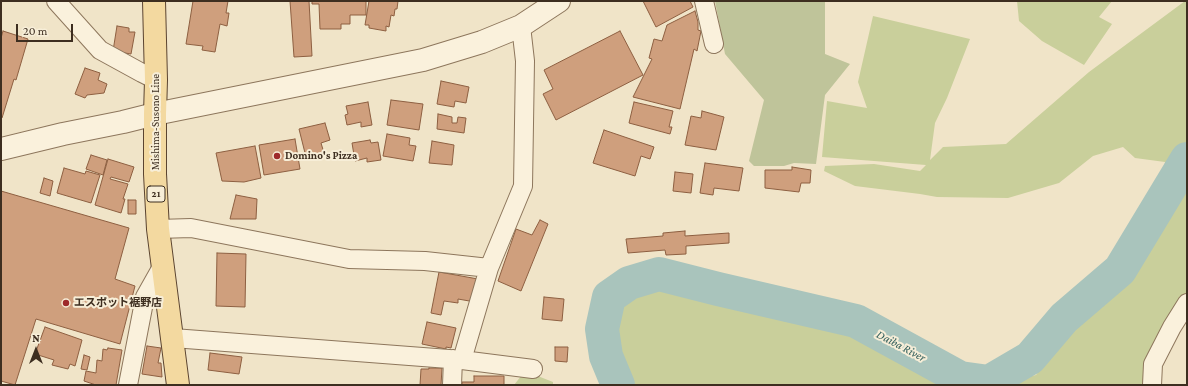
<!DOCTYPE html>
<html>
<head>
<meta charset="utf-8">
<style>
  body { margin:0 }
  #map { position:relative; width:1188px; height:386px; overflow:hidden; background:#f0e4c8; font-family:"Crimson Pro",serif }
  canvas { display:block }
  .frame { position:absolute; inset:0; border:2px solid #3d2e20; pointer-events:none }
  .north { position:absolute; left:16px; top:330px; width:40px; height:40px; -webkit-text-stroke:3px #f7eed8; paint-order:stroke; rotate:0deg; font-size:11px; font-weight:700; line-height:16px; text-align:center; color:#3d2e20 }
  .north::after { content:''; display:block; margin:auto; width:14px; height:18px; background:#3d2e20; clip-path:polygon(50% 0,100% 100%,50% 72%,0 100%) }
  .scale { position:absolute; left:16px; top:24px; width:57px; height:18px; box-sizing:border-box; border:2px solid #3d2e20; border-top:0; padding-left:5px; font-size:12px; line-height:14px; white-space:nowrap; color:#3d2e20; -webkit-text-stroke:3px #f7eed8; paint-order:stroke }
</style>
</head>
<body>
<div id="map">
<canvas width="1188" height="386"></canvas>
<div class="frame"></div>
<div class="north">N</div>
<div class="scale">20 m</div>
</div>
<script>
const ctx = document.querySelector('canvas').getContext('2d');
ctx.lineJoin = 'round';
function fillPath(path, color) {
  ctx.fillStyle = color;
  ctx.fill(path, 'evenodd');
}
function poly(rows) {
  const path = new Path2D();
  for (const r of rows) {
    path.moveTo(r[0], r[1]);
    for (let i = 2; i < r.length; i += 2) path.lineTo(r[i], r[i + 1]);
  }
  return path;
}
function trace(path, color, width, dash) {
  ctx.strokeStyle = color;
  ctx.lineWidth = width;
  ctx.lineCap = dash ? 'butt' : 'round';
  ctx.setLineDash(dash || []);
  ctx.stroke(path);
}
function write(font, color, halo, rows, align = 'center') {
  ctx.font = font + ' "Crimson Pro","Noto Sans JP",serif';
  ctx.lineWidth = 4;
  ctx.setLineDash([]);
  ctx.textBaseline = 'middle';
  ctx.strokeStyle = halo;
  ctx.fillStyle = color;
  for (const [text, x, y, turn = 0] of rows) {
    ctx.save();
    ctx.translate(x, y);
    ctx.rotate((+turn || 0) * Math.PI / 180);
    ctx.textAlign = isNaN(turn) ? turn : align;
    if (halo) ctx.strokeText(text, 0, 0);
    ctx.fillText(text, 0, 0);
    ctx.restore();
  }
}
fillPath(poly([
  [1017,1,1112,1,1099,17,1112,24,1084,65,1042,41,1019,21],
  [1185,1,1187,1,1187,296,1157,358,1141,385,994,385,1036,375,1128,244,1163,182,1165,162,1135,158,1123,147,1093,156,1059,183,1008,198,937,197,920,194,855,186,824,171,825,166,874,164,920,171,926,165,822,157,827,101,867,108,858,82,873,16,970,39,947,98,935,123,930,160,943,147,1006,144,1089,72],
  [660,282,805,319,878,346,962,385,622,385,613,358,613,315,629,297],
  [525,371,553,382,553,385,514,385]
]), '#c9cf9b');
fillPath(poly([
  [715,1,825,1,825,54,850,64,825,95,816,164,794,163,784,166,754,166,749,161,764,100,725,54]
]), '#bfc49a');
trace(poly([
  [618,385,606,356,602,329,609,297,629,283,659,274,718,289,856,321,960,378,989,382,1030,358,1064,318,1120,270,1187,159]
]), '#a9c4bc', 34);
const building = poly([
  [193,1,228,1,226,13,229,13,227,26,220,24,215,52,202,50,203,46,186,44,193,1],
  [290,1,309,1,312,56,294,57,290,1],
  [312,1,366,1,366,15,350,15,350,24,341,24,341,29,320,29,319,4,312,4,312,1],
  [369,1,398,1,397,9,395,9,394,16,391,15,389,27,386,26,386,31,369,28,369,25,365,25,369,1],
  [643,1,690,1,693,7,656,27,643,1],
  [695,11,698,22,698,30,701,31,697,51,694,49,680,109,633,97,652,59,649,58,654,39,662,41,667,25,695,11],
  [117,26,129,28,129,32,135,32,131,54,113,51,117,26],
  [3,31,28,39,16,80,14,79,2,118,1,118,1,38,3,31],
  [620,31,643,75,556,120,543,94,553,89,544,70,620,31],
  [85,68,100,73,98,80,107,84,104,93,87,95,85,98,75,94,85,68],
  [441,81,469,87,466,103,455,101,454,107,437,104,441,81],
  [391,100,423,104,419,130,387,125,391,100],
  [368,102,372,125,361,127,361,122,347,125,345,115,348,114,346,106,368,102],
  [634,102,673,111,669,127,672,127,670,134,629,123,634,102],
  [702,111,724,117,716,150,685,145,691,116,701,118,702,111],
  [438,114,452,117,452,123,457,123,458,117,466,118,464,133,437,129,438,114],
  [325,123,330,140,321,143,324,153,306,157,299,129,325,123],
  [604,130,654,147,650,159,641,156,635,176,593,163,604,130],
  [387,134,410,138,409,145,416,146,413,161,383,156,387,134],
  [295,139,300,169,264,175,259,145,295,139],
  [370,140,371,143,378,142,381,160,367,162,367,158,355,161,352,143,370,140],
  [432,141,454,145,452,165,429,163,432,141],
  [255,146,261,178,244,182,222,181,216,153,255,146],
  [91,155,107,160,103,175,86,169,91,155],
  [108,159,134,167,129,182,111,177,110,179,128,184,123,199,125,199,121,213,95,205,108,159],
  [705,163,743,168,739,191,714,188,713,195,700,193,705,163],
  [792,167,811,170,810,183,801,183,799,192,765,188,765,170,792,170,792,167],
  [64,168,85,174,86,171,100,175,91,203,57,193,64,168],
  [675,172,693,174,691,193,673,191,675,172],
  [44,178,53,181,50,196,40,193,44,178],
  [1,191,129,228,115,279,135,286,120,344,36,319,15,385,1,381,1,191],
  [236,195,257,199,256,219,230,219,236,195],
  [128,200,136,200,136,214,128,214,128,200],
  [540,220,548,224,521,291,498,281,516,229,532,235,540,220],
  [685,231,685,236,729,233,729,243,686,246,686,254,666,255,665,250,628,253,626,239,663,236,663,233,685,231],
  [217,253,246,254,245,307,216,306,217,253],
  [439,272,478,279,475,302,458,299,458,303,444,301,441,315,431,313,439,272],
  [544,297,564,299,562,321,542,319,544,297],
  [427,322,456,328,451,348,446,347,446,349,422,344,427,322],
  [45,327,82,340,75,366,70,364,68,369,52,365,54,360,35,354,45,327],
  [147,346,161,348,158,363,161,363,162,377,142,374,147,346],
  [555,347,568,347,567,362,555,361,555,347],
  [108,348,122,350,116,385,96,385,84,381,86,371,96,373,97,360,102,361,103,349,107,350,108,348],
  [210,353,242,357,239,374,208,370,210,353],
  [84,355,90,357,87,370,81,369,84,355],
  [429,368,442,368,441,385,420,385,421,369,429,369,429,368],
  [474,376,504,376,504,385,462,385,462,382,474,382,474,376]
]);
fillPath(building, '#cf9f7d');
trace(building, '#8d5f41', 1);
const minor = poly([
  [56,1,100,50,142,73,156,80],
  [704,1,714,44],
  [158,229,191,228,349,259,425,261,489,268],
  [173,338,462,360,533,369],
  [462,360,489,268,523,186,525,61,521,26],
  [128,385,145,297,163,265],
  [452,385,453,359],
  [1152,385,1153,364,1172,327,1187,303]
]);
const tertiary = poly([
  [1,149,63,134,123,122,155,114,423,60,482,42,521,26,559,1]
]);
const primary = poly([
  [154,1,156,80,155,114,155,174,158,229,178,385]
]);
trace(minor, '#8d765c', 20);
trace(tertiary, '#8d765c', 24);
trace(primary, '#5b4430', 24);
trace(minor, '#faf1dc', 18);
trace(tertiary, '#faf1dc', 22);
trace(primary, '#f3d9a0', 22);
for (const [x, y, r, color] of [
  [277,156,4,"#9e2a2b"],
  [66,303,4,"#9e2a2b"]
]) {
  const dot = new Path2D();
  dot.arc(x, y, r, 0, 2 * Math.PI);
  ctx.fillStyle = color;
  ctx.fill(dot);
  trace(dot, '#f7eed8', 1.5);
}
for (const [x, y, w] of [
  [156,194,18]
]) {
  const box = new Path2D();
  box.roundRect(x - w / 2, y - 8, w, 16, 3);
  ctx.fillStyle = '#f7eed8';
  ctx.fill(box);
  trace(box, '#3d2e20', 1);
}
write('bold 10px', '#3d2e20', null, [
  ["21",156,194]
]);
write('11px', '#3d2e20', '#f7eed8', [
  ["Mishima-Susono Line",156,122,-90]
]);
write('bold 11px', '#3d2e20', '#f7eed8', [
  ["Domino's Pizza",285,156],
  ["エスポット裾野店",74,303]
], 'left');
write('italic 12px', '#2f5d5a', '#f7eed8', [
  ["Daiba River",901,346,28]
]);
</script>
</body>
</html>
